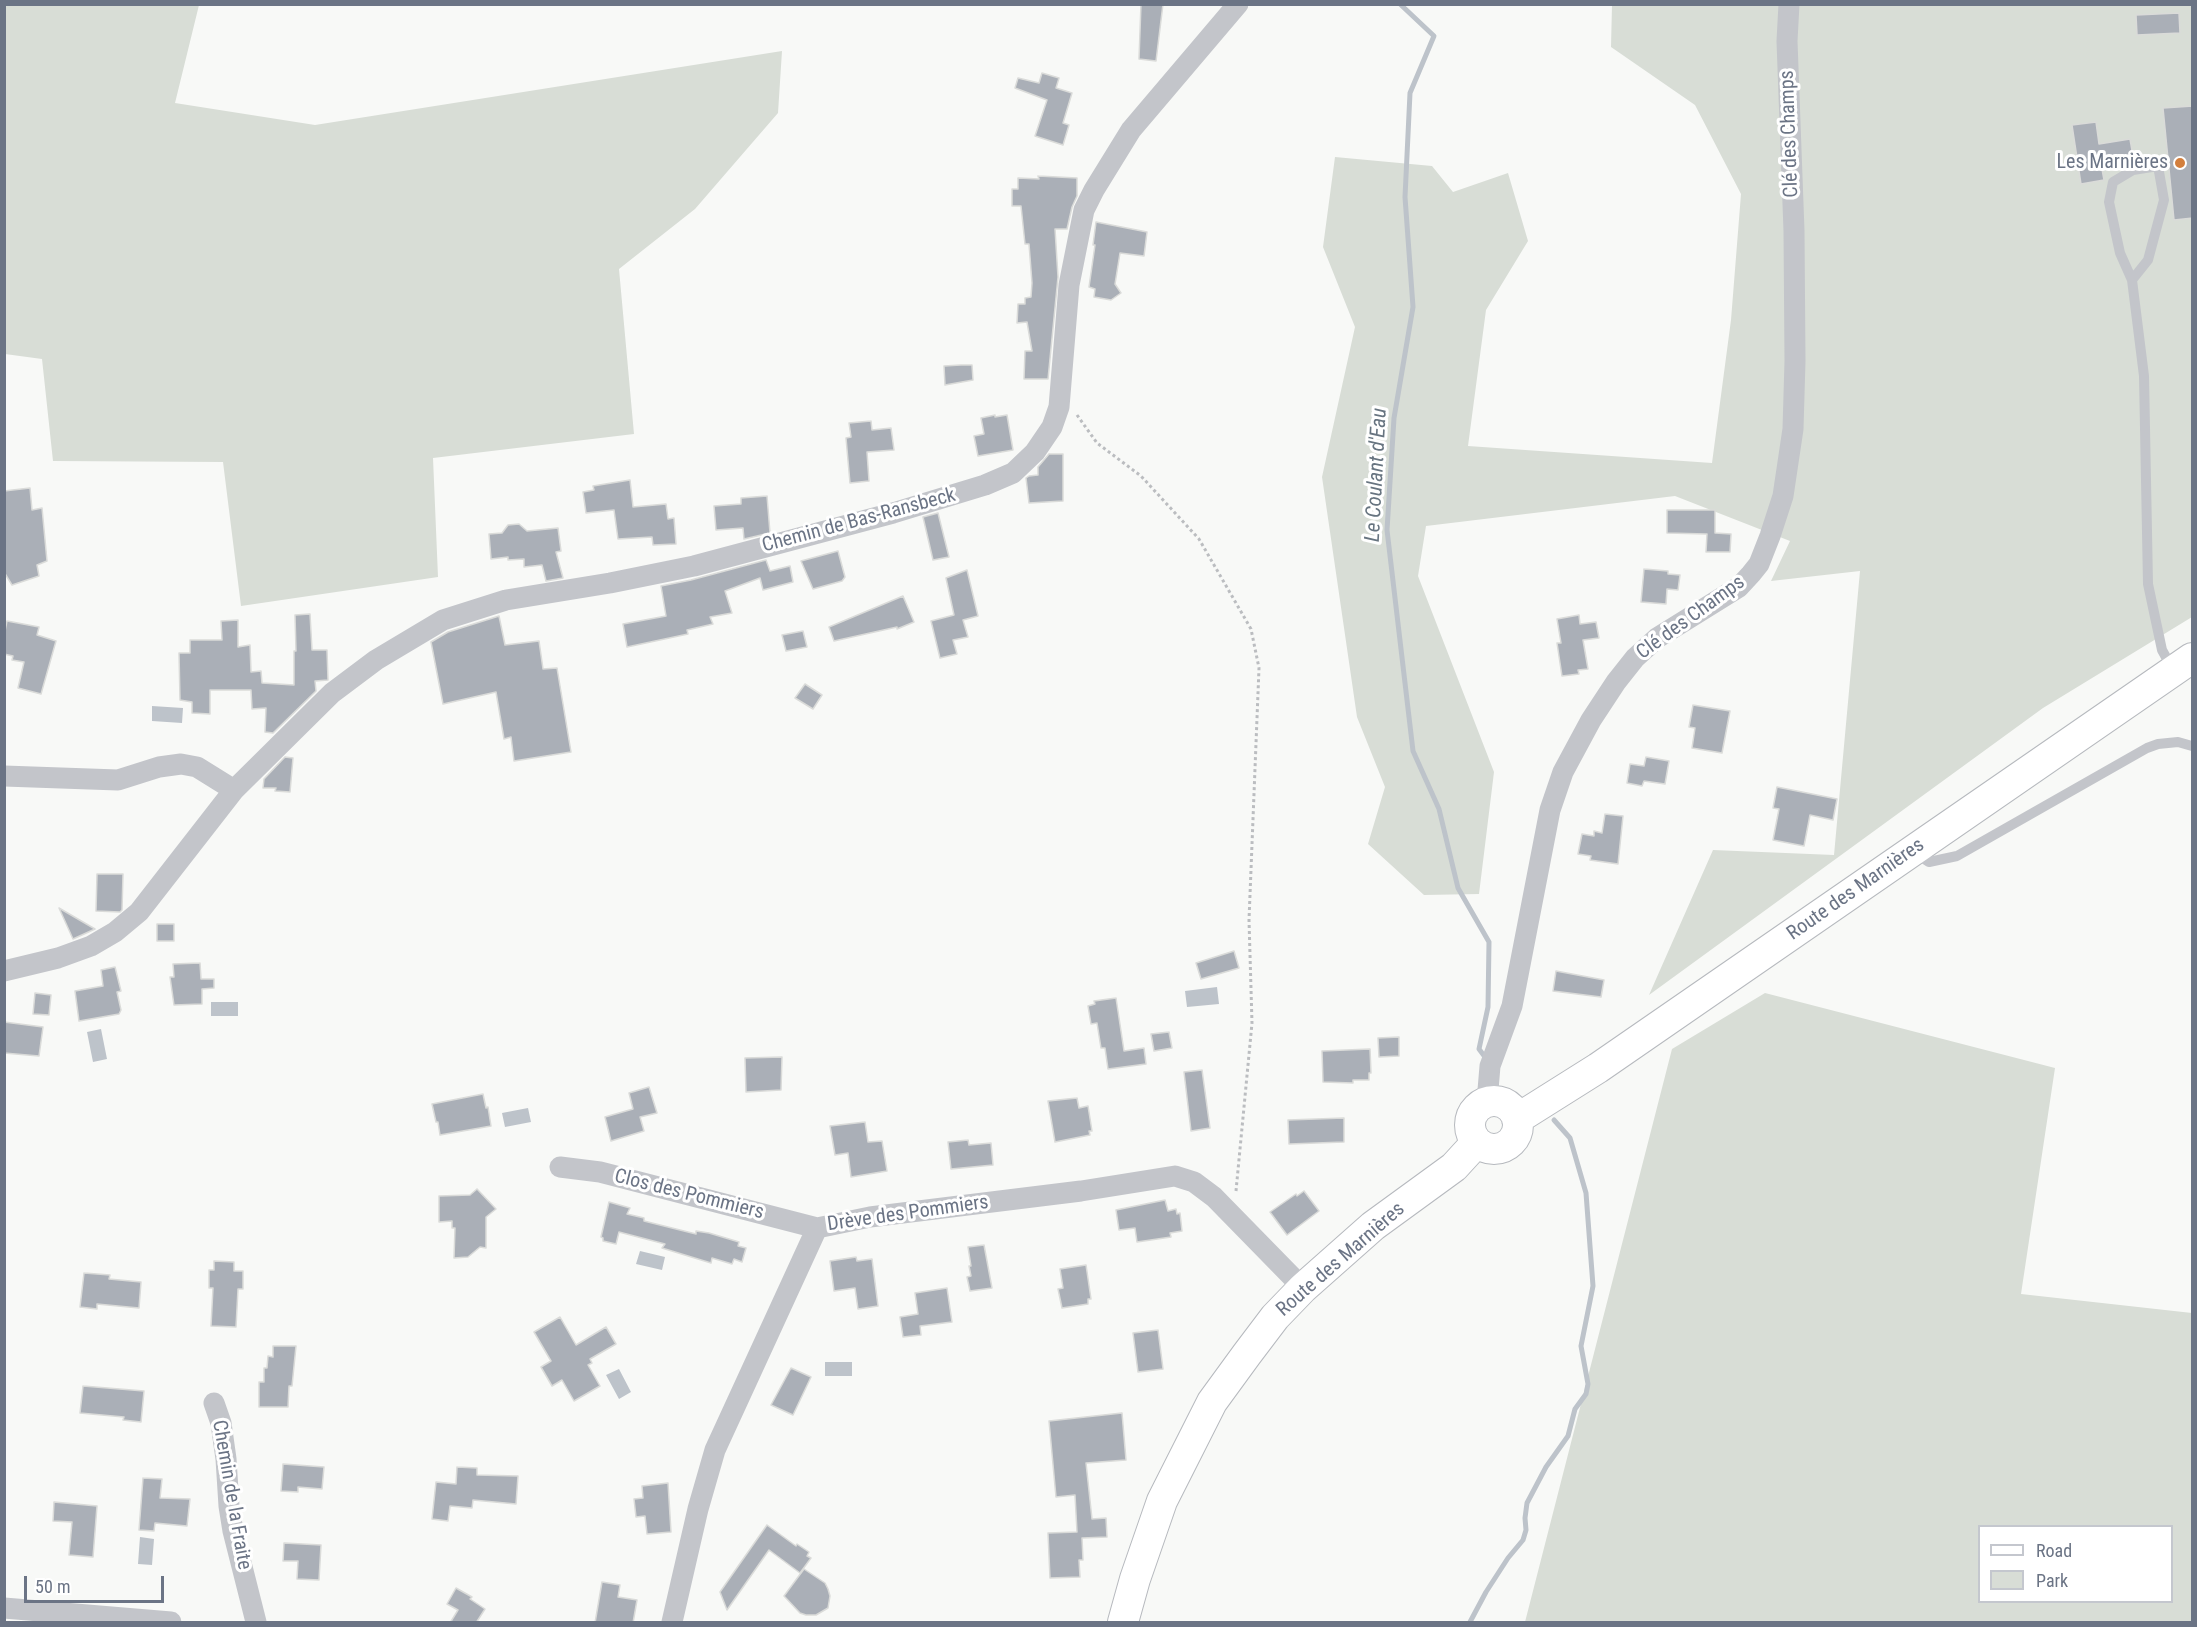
<!DOCTYPE html>
<html>
<head>
<meta charset="utf-8">
<style>
  body { margin:0 }
  #map { position:relative; width:2197px; height:1627px; overflow:hidden; background:#f8f9f7; font-family:"Roboto Condensed",sans-serif }
  canvas { display:block }
  .frame { position:absolute; inset:0; border:6px solid #6b7485; pointer-events:none }
  .legend { position:absolute; left:1978px; top:1525px; width:195px; height:78px; box-sizing:border-box; background:#fff; border:2px solid #c4c7ce; margin:0; padding:8px 10px; list-style:none; font-size:18px; color:#6b7485 }
  .legend li { display:flex; align-items:center; gap:12px; height:30px }
  .legend b { width:30px; border:2px solid #c4c7ce }
  .scale { position:absolute; left:24px; top:1576px; width:140px; height:27px; box-sizing:border-box; border:3px solid #6b7485; border-top:0; padding-left:8px; font-size:18px; line-height:21px; white-space:nowrap; color:#6b7485; -webkit-text-stroke:4px #fff; paint-order:stroke }
</style>
</head>
<body>
<div id="map">
<canvas width="2197" height="1627"></canvas>
<div class="frame"></div>
<ul class="legend">
<li><b style="height:8px;background:#fff"></b>Road</li>
<li><b style="height:16px;background:#d8ddd6"></b>Park</li>
</ul>
<div class="scale">50 m</div>
</div>
<script>
const ctx = document.querySelector('canvas').getContext('2d');
ctx.lineJoin = 'round';
function fillPath(path, color) {
  ctx.fillStyle = color;
  ctx.fill(path, 'evenodd');
}
function poly(rows) {
  const path = new Path2D();
  for (const r of rows) {
    if (r.length === 3) {
      path.moveTo(r[0] + r[2], r[1]);
      path.arc(r[0], r[1], r[2], 0, 2 * Math.PI);
      continue;
    }
    path.moveTo(r[0], r[1]);
    for (let i = 2; i < r.length; i += 2) path.lineTo(r[i], r[i + 1]);
  }
  return path;
}
function trace(path, color, width, dash) {
  ctx.strokeStyle = color;
  ctx.lineWidth = width;
  ctx.lineCap = dash ? 'butt' : 'round';
  ctx.setLineDash(dash || []);
  ctx.stroke(path);
}
function write(font, color, halo, rows, align = 'center') {
  ctx.font = font + ' "Roboto Condensed",sans-serif';
  ctx.lineWidth = 6;
  ctx.setLineDash([]);
  ctx.textBaseline = 'middle';
  ctx.strokeStyle = halo;
  ctx.fillStyle = color;
  for (const [text, x, y, turn = 0] of rows) {
    ctx.save();
    ctx.translate(x, y);
    ctx.rotate((+turn || 0) * Math.PI / 180);
    ctx.textAlign = isNaN(turn) ? turn : align;
    if (halo) ctx.strokeText(text, 0, 0);
    ctx.fillText(text, 0, 0);
    ctx.restore();
  }
}
fillPath(poly([
  [4,5,199,5,175,103,315,125,782,51,778,113,695,209,619,269,634,434,433,458,438,577,241,606,223,462,53,461,42,359,5,354],
  [1612,5,2192,5,2192,617,2043,708,1649,995,1713,850,1834,855,1860,571,1771,581,1790,541,1675,496,1426,526,1418,576,1494,772,1479,894,1424,895,1368,844,1385,787,1357,717,1322,477,1355,327,1323,247,1335,157,1432,166,1453,192,1508,173,1528,241,1486,310,1468,446,1712,463,1731,320,1741,194,1695,105,1611,47],
  [1765,993,2055,1068,2021,1294,2192,1313,2192,1622,1525,1622,1672,1049],
  [1980,1526,2172,1526,2172,1602,1980,1602]
]), '#d8ddd6');
fillPath(poly([
  [152,706,183,708,182,723,152,721],
  [1217,987,1219,1004,1187,1007,1185,991],
  [211,1002,238,1002,238,1016,211,1016],
  [101,1029,107,1059,93,1062,87,1032],
  [528,1108,531,1122,505,1127,502,1113],
  [640,1251,665,1257,662,1270,636,1264],
  [825,1362,852,1362,852,1376,825,1376],
  [619,1369,631,1392,619,1399,606,1375],
  [140,1537,154,1539,152,1565,138,1564]
]), '#bdc3ca');
trace(poly([
  [1400,4,1434,36,1410,93,1405,197,1413,307,1394,418,1387,530,1413,751,1439,809,1458,888,1489,942,1488,1007,1479,1049,1485,1057],
  [1470,1622,1486,1592,1508,1558,1523,1540,1526,1530,1525,1518,1527,1503,1546,1467,1568,1436,1575,1409,1586,1394,1588,1384,1581,1346,1593,1286,1586,1193,1570,1138,1554,1120]
]), '#bdc3ca', 5);
const building = poly([
  [1141,4,1163,4,1156,61,1139,59,1141,4],
  [2179,13,2180,33,2137,35,2136,15,2179,13],
  [1042,73,1059,78,1056,88,1072,93,1063,123,1069,125,1063,145,1035,136,1047,100,1015,88,1018,78,1039,83,1042,73],
  [2193,106,2193,218,2174,220,2163,108,2193,106],
  [2096,122,2099,144,2130,139,2134,162,2102,169,2104,180,2081,184,2072,125,2096,122],
  [1038,176,1077,178,1077,196,1072,207,1067,229,1055,229,1058,277,1048,379,1024,379,1025,351,1032,351,1027,322,1017,323,1018,304,1025,304,1025,298,1031,297,1032,283,1029,244,1025,244,1021,206,1012,206,1012,189,1018,189,1018,178,1039,179,1038,176],
  [1096,222,1147,232,1144,256,1120,253,1115,284,1121,293,1111,300,1094,297,1095,289,1089,287,1095,245,1093,245,1096,222],
  [961,365,972,365,973,380,945,385,944,366,961,365],
  [995,415,995,417,1007,415,1013,450,978,456,974,436,984,434,981,418,995,415],
  [871,421,872,430,891,428,894,450,867,452,869,481,850,483,846,438,851,437,849,423,871,421],
  [1049,454,1063,454,1063,501,1029,503,1026,478,1029,476,1038,475,1038,467,1049,454],
  [630,480,633,507,666,504,668,519,674,518,676,544,653,545,652,537,618,539,614,510,586,513,583,492,594,490,593,486,630,480],
  [30,488,32,510,42,508,47,561,37,565,39,576,12,585,4,572,4,491,30,488],
  [767,496,770,533,744,539,743,528,716,530,714,506,741,504,741,498,767,496],
  [1667,510,1715,510,1715,533,1731,534,1730,552,1706,552,1707,534,1667,533,1667,510],
  [938,513,949,557,933,560,923,517,938,513],
  [519,524,527,531,558,528,561,551,556,552,563,578,546,581,542,565,524,567,524,559,508,560,508,557,491,559,489,534,502,533,508,525,519,524],
  [838,551,845,577,842,581,813,589,801,561,838,551],
  [766,560,770,571,790,566,793,582,763,590,760,578,725,591,732,613,710,617,713,624,687,630,688,634,627,647,623,624,666,616,661,586,691,580,766,560],
  [1644,569,1668,571,1668,574,1680,575,1678,590,1667,589,1666,604,1641,602,1644,569],
  [967,570,978,616,963,620,968,637,953,640,957,654,940,658,931,621,954,615,946,578,967,570],
  [903,596,914,622,897,629,897,627,834,641,829,627,903,596],
  [310,614,312,650,327,650,328,680,315,681,316,691,273,733,265,732,266,708,252,709,251,690,210,690,210,714,192,713,192,702,180,700,179,653,190,653,190,640,222,640,221,621,238,620,238,647,250,645,251,672,261,671,262,683,294,685,294,651,296,651,295,615,310,614],
  [1579,615,1580,624,1596,622,1599,638,1583,640,1588,669,1578,670,1579,674,1562,676,1557,643,1561,643,1557,619,1579,615],
  [499,616,505,645,539,641,543,669,557,668,571,752,514,761,511,737,504,739,496,692,443,704,431,642,448,632,499,616],
  [7,621,39,627,37,635,56,641,41,694,18,688,24,662,12,660,13,656,4,654,4,636,7,621],
  [803,631,807,647,786,651,782,635,803,631],
  [805,684,822,695,813,709,795,698,805,684],
  [1693,705,1730,711,1722,753,1692,748,1695,728,1689,727,1693,705],
  [285,757,293,758,290,792,275,791,276,788,263,788,264,779,285,757],
  [1646,757,1669,761,1665,784,1644,781,1642,786,1627,783,1630,764,1644,766,1646,757],
  [1777,787,1837,799,1833,820,1810,815,1804,846,1773,840,1779,809,1773,808,1777,787],
  [1605,814,1623,816,1618,864,1590,860,1591,856,1578,854,1582,834,1594,836,1594,831,1602,833,1605,814],
  [97,874,123,874,122,910,120,912,96,911,97,874],
  [59,908,95,929,73,939,59,908],
  [157,924,174,924,174,941,157,941,157,924],
  [1234,951,1239,968,1201,979,1196,963,1234,951],
  [200,963,201,979,214,979,214,988,202,989,202,1004,174,1005,170,977,174,977,173,964,200,963],
  [115,967,121,991,117,992,121,1010,119,1014,79,1021,75,991,103,986,101,970,115,967],
  [1556,971,1604,980,1601,997,1553,991,1556,971],
  [35,993,51,995,49,1015,33,1014,35,993],
  [1116,998,1124,1051,1144,1048,1146,1064,1108,1069,1105,1048,1101,1048,1097,1023,1091,1024,1088,1006,1095,1004,1094,1001,1116,998],
  [4,1022,43,1027,39,1056,4,1053,4,1022],
  [1169,1032,1172,1048,1154,1051,1151,1034,1169,1032],
  [1399,1037,1399,1056,1379,1057,1378,1038,1399,1037],
  [1370,1049,1371,1073,1369,1073,1369,1080,1353,1080,1353,1083,1323,1082,1322,1051,1370,1049],
  [782,1057,781,1090,746,1092,745,1058,782,1057],
  [1202,1070,1210,1128,1191,1131,1184,1072,1202,1070],
  [649,1087,657,1113,640,1117,644,1131,611,1141,605,1117,633,1109,629,1093,649,1087],
  [483,1094,486,1108,488,1107,491,1126,440,1135,438,1122,436,1122,432,1104,483,1094],
  [1077,1098,1079,1108,1088,1106,1092,1131,1089,1131,1090,1135,1055,1142,1048,1101,1077,1098],
  [1344,1118,1344,1142,1289,1144,1288,1120,1344,1118],
  [865,1122,868,1142,882,1141,887,1171,851,1177,848,1153,835,1155,830,1126,865,1122],
  [968,1140,969,1145,991,1143,993,1165,951,1169,948,1142,968,1140],
  [477,1189,496,1209,486,1217,486,1248,480,1247,468,1257,454,1258,455,1228,452,1228,452,1221,439,1222,439,1196,470,1195,477,1189],
  [1304,1191,1319,1211,1287,1235,1270,1212,1296,1194,1297,1196,1304,1191],
  [1165,1200,1168,1211,1176,1209,1177,1214,1180,1213,1182,1231,1170,1233,1171,1237,1137,1242,1135,1228,1119,1230,1116,1210,1165,1200],
  [609,1202,630,1208,627,1214,644,1218,644,1221,696,1234,696,1231,709,1233,739,1242,738,1246,746,1248,742,1262,734,1259,732,1264,712,1258,711,1263,662,1248,665,1244,619,1232,616,1244,603,1241,603,1238,601,1237,609,1202],
  [984,1245,992,1288,970,1291,967,1277,971,1276,969,1266,971,1266,968,1247,984,1245],
  [856,1257,857,1261,872,1259,878,1306,858,1309,855,1288,834,1291,830,1261,856,1257],
  [214,1261,234,1262,234,1271,243,1271,243,1289,238,1289,236,1327,211,1326,213,1288,209,1288,209,1270,214,1270,214,1261],
  [1086,1265,1091,1299,1088,1299,1088,1304,1062,1308,1058,1289,1063,1288,1060,1269,1086,1265],
  [84,1273,110,1275,109,1279,141,1282,139,1308,97,1304,97,1309,80,1307,84,1273],
  [947,1288,952,1322,920,1326,921,1335,903,1337,900,1317,918,1314,915,1293,947,1288],
  [560,1317,576,1345,606,1327,616,1344,590,1359,592,1363,588,1365,600,1386,574,1401,562,1380,552,1386,541,1367,551,1361,534,1332,560,1317],
  [1158,1330,1163,1369,1138,1372,1133,1333,1158,1330],
  [273,1346,296,1346,292,1386,289,1386,288,1407,259,1407,259,1382,264,1382,264,1368,267,1368,268,1356,273,1357,273,1346],
  [791,1368,811,1377,793,1415,771,1405,791,1368],
  [83,1386,144,1391,141,1422,123,1420,124,1417,80,1413,83,1386],
  [1122,1413,1126,1460,1086,1463,1092,1519,1106,1518,1107,1537,1082,1538,1083,1560,1079,1560,1080,1577,1050,1578,1048,1533,1077,1532,1075,1495,1056,1497,1049,1421,1122,1413],
  [283,1464,324,1467,322,1489,298,1487,298,1492,281,1491,283,1464],
  [457,1467,477,1468,477,1475,518,1476,516,1504,473,1500,472,1508,450,1506,448,1521,432,1519,436,1482,456,1484,457,1467],
  [143,1478,162,1479,160,1498,190,1499,187,1526,155,1523,154,1531,139,1530,143,1478],
  [668,1483,671,1532,647,1534,645,1516,636,1517,634,1499,643,1498,642,1486,668,1483],
  [54,1502,97,1506,93,1557,69,1555,72,1522,53,1521,54,1502],
  [767,1525,796,1546,797,1544,809,1552,807,1556,811,1558,800,1573,769,1550,727,1610,720,1592,767,1525],
  [284,1543,321,1545,319,1580,297,1579,298,1561,283,1561,284,1543],
  [804,1569,825,1583,828,1589,830,1596,828,1608,816,1615,806,1615,800,1613,784,1596,804,1569],
  [602,1582,620,1585,618,1597,637,1600,633,1623,595,1623,602,1582],
  [456,1588,472,1597,470,1599,485,1609,476,1623,450,1623,458,1610,447,1604,456,1588]
]);
fillPath(building, '#aaafb7');
trace(building, '#dadbd9', 1.5);
const secondary = poly([
  [1494,1125,24],
  [1517,1119,1598,1068,2192,658],
  [1123,1622,1135,1579,1162,1501,1212,1402,1247,1354,1275,1317,1303,1288,1373,1226,1454,1167,1476,1143]
]);
trace(secondary, '#b6b9be', 32);
trace(poly([
  [1077,415,1097,443,1141,476,1199,539,1251,629,1259,668,1249,920,1252,1023,1236,1191]
]), '#bbbdc0', 3, [3, 3]);
trace(poly([
  [2132,280,2120,253,2109,202,2113,182,2133,170,2158,166,2164,200,2148,260,2132,280,2144,376,2148,584,2162,650,2172,668],
  [1915,853,1929,862,1957,856,2147,748,2158,744,2178,742,2192,746]
]), '#c3c5ca', 10);
trace(poly([
  [4,776,118,780,159,767,181,764,197,767,234,790],
  [4,971,58,958,91,946,115,932,139,912,234,790,332,693,376,660,443,620,506,600,610,583,694,566,893,513,985,485,1013,473,1035,452,1052,427,1059,407,1069,285,1084,210,1094,190,1131,130,1238,4],
  [1487,1102,1490,1066,1512,1006,1550,810,1563,772,1591,720,1616,682,1635,658,1657,638,1739,587,1751,574,1759,564,1770,536,1783,496,1793,429,1795,361,1794,231,1787,41,1789,4],
  [560,1167,600,1172,817,1228,870,1217,1081,1191,1175,1176,1194,1182,1214,1197,1303,1288],
  [214,1403,221,1423,226,1459,229,1506,233,1531,256,1622],
  [4,1608,171,1622],
  [672,1622,698,1509,715,1450,817,1228]
]), '#c3c5ca', 21);
trace(secondary, '#fff', 30);
for (const [x, y, r, color] of [
  [2180,163,6,"#d37f3d"]
]) {
  const dot = new Path2D();
  dot.arc(x, y, r, 0, 2 * Math.PI);
  ctx.fillStyle = color;
  ctx.fill(dot);
  trace(dot, '#fff', 2);
}
write('20px', '#6b7485', '#fff', [
  ["Clé des Champs",1790,134,-92],
  ["Chemin de Bas-Ransbeck",859,521,-15],
  ["Clé des Champs",1691,618,-36],
  ["Route des Marnières",1856,890,-35],
  ["Clos des Pommiers",689,1195,14],
  ["Drève des Pommiers",908,1214,-8],
  ["Route des Marnières",1341,1260,-41],
  ["Chemin de la Fraite",231,1495,80]
]);
write('20px', '#6b7485', '#fff', [
  ["Les Marnières",2168,163]
], 'right');
write('italic 21px', '#677480', '#fff', [
  ["Le Coulant d'Eau",1377,475,-87]
]);
</script>
</body>
</html>
